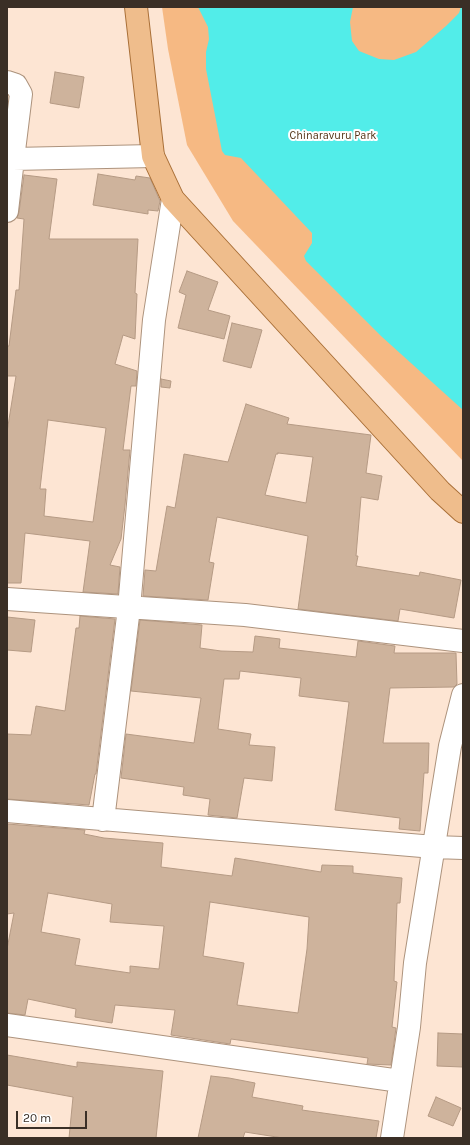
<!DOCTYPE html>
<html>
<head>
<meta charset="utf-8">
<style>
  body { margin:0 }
  #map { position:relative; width:470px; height:1145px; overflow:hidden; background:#fde5d3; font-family:Karla,sans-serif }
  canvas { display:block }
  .frame { position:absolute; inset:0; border:8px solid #3a2f26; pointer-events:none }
  .scale { position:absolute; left:16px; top:1111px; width:71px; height:18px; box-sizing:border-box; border:2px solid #3a2f26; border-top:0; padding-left:5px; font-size:12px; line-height:14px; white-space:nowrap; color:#3a2f26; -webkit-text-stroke:3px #fff; paint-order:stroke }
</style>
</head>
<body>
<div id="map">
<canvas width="470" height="1145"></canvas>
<div class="frame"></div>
<div class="scale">20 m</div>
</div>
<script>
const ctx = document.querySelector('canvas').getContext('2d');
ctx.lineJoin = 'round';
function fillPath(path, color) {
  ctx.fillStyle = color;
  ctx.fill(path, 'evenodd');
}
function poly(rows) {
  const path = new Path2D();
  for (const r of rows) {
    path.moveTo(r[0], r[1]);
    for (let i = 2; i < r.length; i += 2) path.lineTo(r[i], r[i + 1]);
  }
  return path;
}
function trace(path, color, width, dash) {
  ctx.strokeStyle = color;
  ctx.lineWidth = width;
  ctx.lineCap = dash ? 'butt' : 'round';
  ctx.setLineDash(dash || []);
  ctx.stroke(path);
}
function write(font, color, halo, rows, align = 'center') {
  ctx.font = font + ' Karla,sans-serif';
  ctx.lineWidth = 4;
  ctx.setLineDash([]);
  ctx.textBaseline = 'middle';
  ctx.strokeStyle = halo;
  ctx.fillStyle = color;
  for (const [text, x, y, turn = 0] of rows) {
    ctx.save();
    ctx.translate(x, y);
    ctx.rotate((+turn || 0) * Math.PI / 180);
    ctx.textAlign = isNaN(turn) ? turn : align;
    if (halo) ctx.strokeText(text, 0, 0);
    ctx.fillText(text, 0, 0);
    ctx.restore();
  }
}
fillPath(poly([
  [162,7,463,7,463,461,233,221,187,145,168,49]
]), '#f6b983');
fillPath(poly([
  [198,7,353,7,350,22,352,41,359,51,379,59,394,60,416,52,446,26,459,13,461,7,463,7,463,410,381,336,306,261,304,256,312,243,312,233,241,158,225,155,222,151,206,69,206,52,209,39,208,27]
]), '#52ede9');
const building = poly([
  [55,72,84,77,79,108,50,103,55,72],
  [98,174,135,180,136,176,150,178,160,201,158,211,148,210,148,214,93,205,98,174],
  [24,175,57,179,49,239,138,239,135,293,137,294,135,339,123,335,115,364,137,371,136,386,131,386,123,450,130,450,125,505,121,539,110,565,120,567,118,594,83,592,90,541,25,533,21,583,7,583,7,432,16,376,7,376,7,346,9,346,16,290,19,290,24,219,17,218,19,212,24,175],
  [48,420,106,428,93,522,44,516,46,489,40,489,48,420],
  [187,271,218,282,208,310,230,316,224,339,178,328,186,295,179,292,187,271],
  [232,323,262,330,251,368,223,361,232,323],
  [161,379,171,381,170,388,161,387,161,379],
  [246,404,289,418,287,424,371,435,366,473,382,476,378,500,361,497,356,556,358,556,356,566,419,576,420,572,461,580,454,618,400,609,398,621,298,609,308,536,217,517,209,562,214,563,208,600,143,596,145,570,156,571,167,506,175,508,184,454,228,462,246,404],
  [278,453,313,457,306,503,265,495,276,454,278,454,278,453],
  [80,616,115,619,96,774,95,774,89,805,7,799,7,734,31,735,36,706,65,711,76,628,79,628,80,616],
  [7,617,35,620,31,652,7,650,7,617],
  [140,620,202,625,200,648,221,651,253,652,255,636,280,639,279,648,356,657,358,641,395,646,394,653,456,653,457,684,454,687,390,688,383,743,429,743,428,773,424,773,420,831,399,829,400,818,335,810,349,702,299,696,301,678,240,671,239,679,224,679,218,729,251,734,249,745,275,747,272,781,244,778,237,818,208,815,210,799,183,795,184,787,121,778,126,734,194,743,201,698,131,691,140,620],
  [7,824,85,830,84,834,104,838,163,843,161,867,232,876,235,858,321,872,322,865,353,866,353,873,402,878,400,903,397,903,394,981,397,982,392,1027,396,1028,391,1065,367,1064,368,1058,231,1039,230,1044,171,1035,175,1010,115,1005,112,1023,75,1017,76,1009,28,999,25,1015,7,1013,7,949,14,913,7,914,7,824],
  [48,893,112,904,110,922,164,926,159,969,130,966,130,973,75,965,80,939,41,932,48,893],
  [210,902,309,917,307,949,298,1013,237,1005,244,963,203,956,210,902],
  [438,1033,463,1034,463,1067,437,1066,438,1033],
  [7,1055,77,1067,77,1062,163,1071,156,1138,69,1138,73,1097,7,1085,7,1055],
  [211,1076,229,1078,255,1083,252,1097,303,1106,302,1110,379,1121,376,1138,283,1138,245,1132,243,1138,198,1138,211,1076],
  [436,1097,461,1108,453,1126,428,1116,436,1097]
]);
fillPath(building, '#ceb39c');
trace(building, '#b59a84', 1);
const minor = poly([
  [7,82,16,85,21,94,13,159,153,156],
  [7,211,13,159],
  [7,599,245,615,463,641],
  [7,811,434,847,463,848],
  [103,820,129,608,154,320,173,199],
  [7,1025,400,1081],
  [392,1138,409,1027,415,963,450,746,463,695]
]);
const major = poly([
  [136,7,153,156,173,199,440,491,463,512]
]);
trace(minor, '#ad937d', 24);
trace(major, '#a96f37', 24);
trace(minor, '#fff', 22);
trace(major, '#efbd8c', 22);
write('11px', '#513113', '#fff', [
  ["Chinaravuru Park",333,136]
]);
</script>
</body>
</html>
